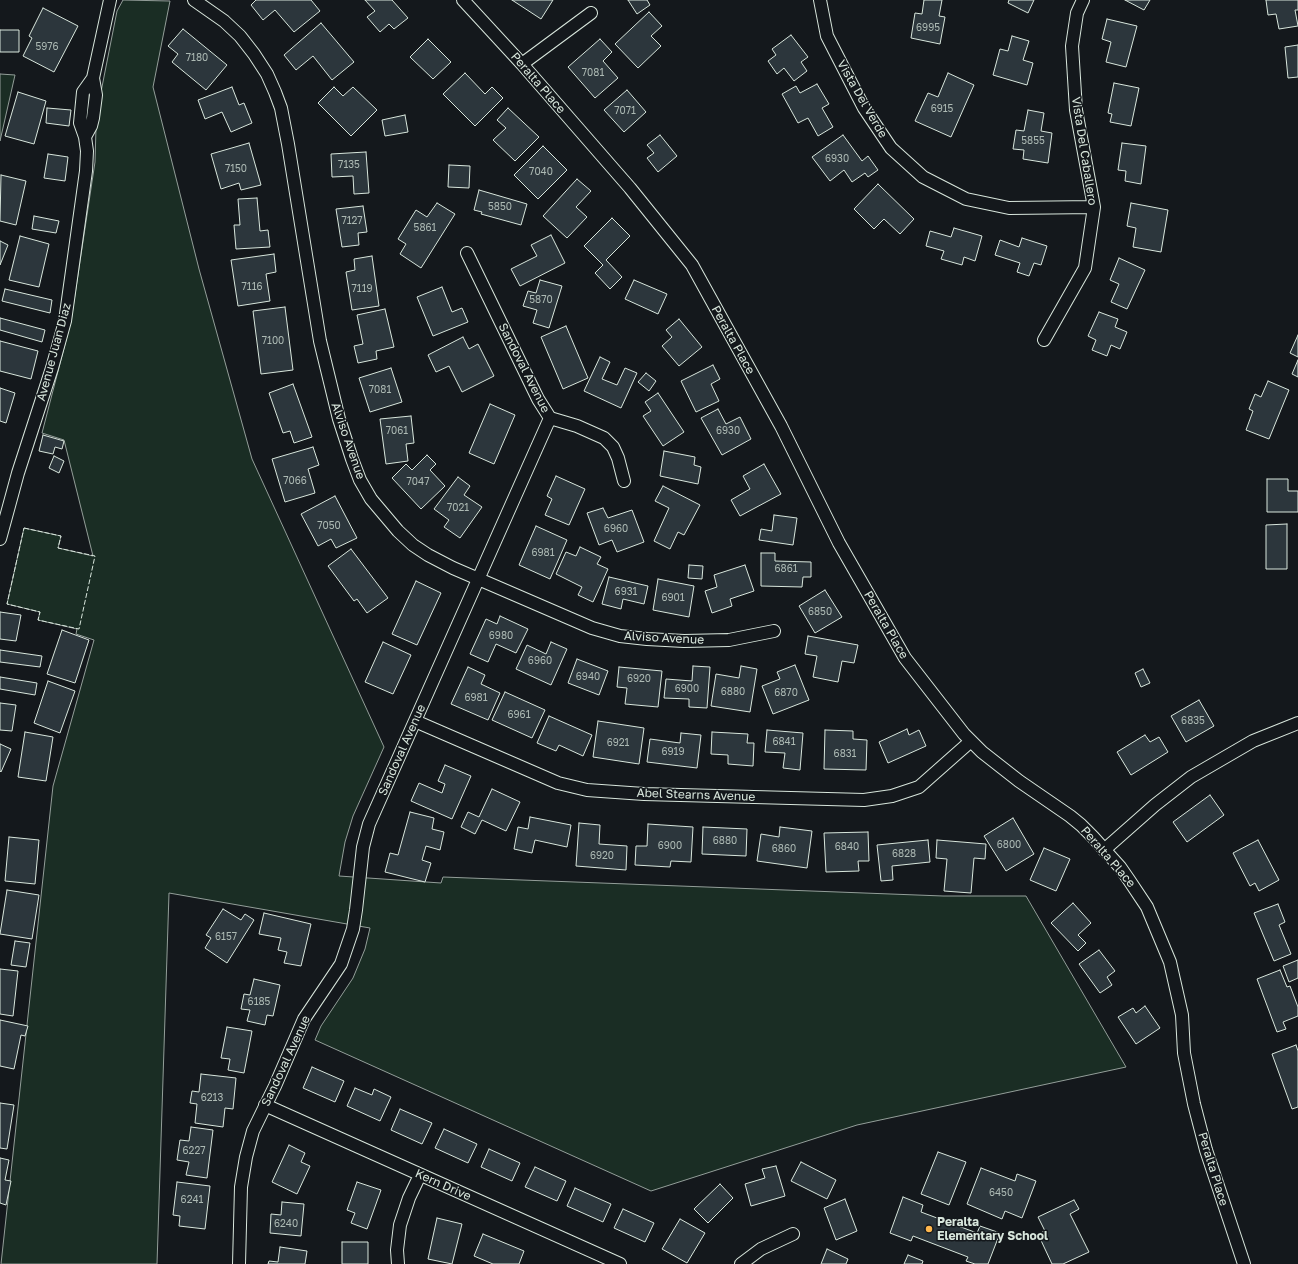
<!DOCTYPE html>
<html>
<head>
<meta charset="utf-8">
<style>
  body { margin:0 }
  canvas { display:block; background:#14181c }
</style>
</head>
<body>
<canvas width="1298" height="1264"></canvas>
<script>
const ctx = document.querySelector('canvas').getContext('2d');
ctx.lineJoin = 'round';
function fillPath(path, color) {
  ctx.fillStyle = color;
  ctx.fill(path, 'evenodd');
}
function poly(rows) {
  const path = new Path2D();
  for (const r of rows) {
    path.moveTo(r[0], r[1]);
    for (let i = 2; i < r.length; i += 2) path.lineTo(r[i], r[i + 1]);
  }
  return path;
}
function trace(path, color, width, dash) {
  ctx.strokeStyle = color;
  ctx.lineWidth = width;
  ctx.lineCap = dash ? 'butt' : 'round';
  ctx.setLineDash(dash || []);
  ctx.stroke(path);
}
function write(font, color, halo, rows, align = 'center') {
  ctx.font = font + ' "Golos Text",sans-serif';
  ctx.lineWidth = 3;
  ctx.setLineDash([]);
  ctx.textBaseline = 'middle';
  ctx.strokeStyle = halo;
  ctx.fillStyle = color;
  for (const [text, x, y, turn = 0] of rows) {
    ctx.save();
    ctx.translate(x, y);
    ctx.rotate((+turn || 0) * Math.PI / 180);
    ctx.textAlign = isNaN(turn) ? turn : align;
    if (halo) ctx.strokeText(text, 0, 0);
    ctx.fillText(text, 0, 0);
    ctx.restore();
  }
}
const green = poly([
  [123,0,170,1,153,87,199,269,252,459,384,747,353,816,345,842,339,876,441,883,443,877,943,896,1026,896,1126,1067,857,1125,651,1191,315,1040,321,1026,353,978,365,949,370,928,169,893,157,1264,1,1264,53,786,94,640,76,634,77,629,38,620,40,612,7,604,24,528,61,536,58,548,93,556,64,440,42,433,71,321,95,162,96,128,99,102,117,11,123,0],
  [0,74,15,75,0,141,0,74]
]);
fillPath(green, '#1a2d24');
trace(green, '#939e99', 1);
const building = poly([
  [256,0,311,0,320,11,294,32,275,10,263,20,251,5,256,0],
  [365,0,392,0,408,18,394,29,389,24,380,32,367,17,375,11,365,0],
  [512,0,553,0,541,19,512,0],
  [628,0,647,0,650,5,637,14,628,0],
  [924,0,942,0,939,16,945,17,940,44,911,38,915,13,922,14,924,0],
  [1009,0,1034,0,1028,13,1008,3,1009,0],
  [1125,0,1150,0,1144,10,1125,0],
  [1266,0,1298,0,1298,10,1295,10,1298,26,1279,29,1276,14,1268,15,1266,0],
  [43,8,78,26,54,72,23,56,32,38,29,36,43,8],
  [649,12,662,26,651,36,661,46,638,68,615,44,649,12],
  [1107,19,1137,26,1126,67,1106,62,1111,42,1102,39,1107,19],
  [321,23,354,62,332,80,313,56,296,70,284,55,321,23],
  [183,29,227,65,206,90,172,62,178,54,168,46,183,29],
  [0,30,19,30,19,52,0,52,0,30],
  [791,35,808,57,801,62,807,71,794,81,784,68,777,74,768,61,776,55,772,49,791,35],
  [1012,36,1029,41,1023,60,1033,63,1027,85,993,75,1000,49,1008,51,1012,36],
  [428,39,451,62,433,79,410,57,428,39],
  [600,39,612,52,603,61,618,78,595,98,568,67,600,39],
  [1298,45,1298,77,1288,78,1285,47,1298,45],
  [465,73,485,94,492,87,503,98,475,126,443,94,465,73],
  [948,73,974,85,951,137,915,121,928,93,938,97,948,73],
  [1114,83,1139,88,1131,126,1110,122,1112,114,1108,113,1114,83],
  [817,84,829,104,822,108,833,127,818,136,808,118,798,123,782,94,796,86,800,93,817,84],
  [232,87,239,105,244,103,252,123,231,132,222,112,205,119,198,100,232,87],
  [334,87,343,96,353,87,377,110,351,136,318,103,334,87],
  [627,90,646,112,624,132,604,110,627,90],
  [18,92,46,101,34,144,5,136,18,92],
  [47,108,71,110,69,126,46,123,47,108],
  [508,108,539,137,515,161,493,140,506,128,497,120,508,108],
  [1028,110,1044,113,1041,131,1052,133,1048,163,1023,159,1024,150,1013,149,1016,130,1024,131,1028,110],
  [405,115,408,132,385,136,382,120,405,115],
  [660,135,677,156,658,172,647,158,654,153,647,145,660,135],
  [843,135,862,161,868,156,878,170,868,177,865,173,852,182,844,170,830,181,812,157,843,135],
  [249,143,261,185,241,190,239,183,221,189,211,154,249,143],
  [1122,143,1146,146,1141,184,1125,181,1126,171,1118,170,1122,143],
  [543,146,567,170,538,199,514,175,543,146],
  [366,152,369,193,354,194,353,176,332,177,331,154,366,152],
  [48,154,68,157,65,181,44,178,48,154],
  [449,165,470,166,469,188,448,187,449,165],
  [1,175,26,181,16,225,0,221,1,175],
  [577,179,591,191,576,207,587,217,567,238,543,216,577,179],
  [878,184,914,219,900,234,884,219,874,229,854,209,878,184],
  [479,190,527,204,521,225,481,214,482,212,474,210,479,190],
  [257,198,260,231,268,230,270,247,236,249,234,225,240,225,238,199,257,198],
  [437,203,455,214,421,268,400,254,406,244,398,239,416,210,427,217,437,203],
  [1131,203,1168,210,1161,252,1133,247,1136,228,1127,226,1131,203],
  [363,206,367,232,358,233,359,245,342,247,336,209,363,206],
  [34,216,59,221,56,233,32,229,34,216],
  [612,218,630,236,606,260,622,277,610,289,595,273,603,265,584,246,612,218],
  [954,228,982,236,975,261,964,257,962,265,941,259,944,251,926,246,930,231,951,237,954,228],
  [551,235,565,263,520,286,511,269,537,256,531,245,551,235],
  [20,236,49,244,39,287,9,280,20,236],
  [1022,238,1047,246,1041,265,1034,263,1029,276,1017,272,1020,263,995,255,1000,240,1019,247,1022,238],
  [0,241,8,245,0,265,0,241],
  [274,254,276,272,266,274,270,301,238,306,231,260,274,254],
  [372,256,379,306,352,310,346,272,355,270,354,259,372,256],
  [1119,258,1145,270,1127,309,1111,302,1119,284,1110,280,1119,258],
  [540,280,562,286,549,328,533,323,537,310,523,306,528,291,536,293,540,280],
  [634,280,667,294,658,314,625,299,634,280],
  [442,287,452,312,462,308,468,322,433,336,417,297,442,287],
  [5,289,52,300,50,313,2,301,5,289],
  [285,307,293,370,261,374,253,311,285,307],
  [385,309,394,347,376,351,377,359,358,363,354,346,363,344,357,315,385,309],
  [1099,312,1118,319,1115,327,1127,332,1120,349,1111,345,1107,356,1092,350,1096,340,1088,336,1099,312],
  [0,318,45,330,42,342,0,330,0,318],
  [679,319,702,347,679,366,662,346,672,337,666,330,679,319],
  [566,326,588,378,563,389,541,337,566,326],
  [1298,335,1298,357,1290,353,1298,335],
  [463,337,469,349,478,344,494,376,462,392,449,366,436,372,428,355,463,337],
  [0,341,38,351,31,379,0,371,0,341],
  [600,357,610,362,602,379,617,385,625,368,637,373,621,408,584,391,600,357],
  [1298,360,1298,377,1292,374,1298,360],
  [713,365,720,379,711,384,719,401,696,412,681,381,713,365],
  [391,368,402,402,370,412,359,378,391,368],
  [646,373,656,381,649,391,638,382,646,373],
  [1268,381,1289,390,1269,439,1246,430,1253,411,1249,409,1255,394,1261,397,1268,381],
  [293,384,312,437,294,443,290,431,283,433,269,393,293,384],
  [0,388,15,393,6,423,0,421,0,388],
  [658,393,684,432,663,446,643,416,651,411,645,402,658,393],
  [490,404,515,415,494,464,469,453,490,404],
  [718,409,726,424,740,417,751,439,722,455,701,418,718,409],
  [411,416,414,443,406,444,408,461,386,464,380,419,411,416],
  [43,435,64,441,62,449,55,447,53,454,39,451,43,435],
  [313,447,319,465,308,469,315,493,285,502,272,459,313,447],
  [664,451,695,457,694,465,701,467,698,484,660,476,664,451],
  [427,455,436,464,430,470,445,486,421,509,392,478,406,464,412,470,427,455],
  [54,456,64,461,59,473,49,468,54,456],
  [764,464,781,494,740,516,731,500,750,489,743,476,764,464],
  [556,476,585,489,569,525,545,515,552,499,547,496,556,476],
  [458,477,470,486,464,495,482,507,460,538,444,527,449,520,434,509,458,477],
  [1267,479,1288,479,1288,491,1298,491,1298,512,1267,512,1267,479],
  [663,486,700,505,684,535,678,532,670,549,654,541,669,508,655,501,663,486],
  [335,496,357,538,336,548,331,539,318,546,301,514,335,496],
  [603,508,608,518,632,510,644,542,617,552,612,540,599,545,587,513,603,508],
  [774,515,797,518,793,545,759,540,761,529,772,531,774,515],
  [1287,524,1287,569,1266,569,1266,525,1287,524],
  [536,526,567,540,550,579,519,565,536,526],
  [580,547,601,557,597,564,608,569,593,602,578,595,582,587,556,574,566,552,576,556,580,547],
  [351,549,388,598,367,613,357,599,354,601,328,566,351,549],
  [761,553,775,553,775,561,811,562,811,577,803,577,802,587,761,586,761,553],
  [689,565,703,566,702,579,688,578,689,565],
  [745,565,754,591,730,599,732,606,712,613,705,591,717,587,714,575,745,565],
  [609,577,648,586,644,604,623,599,621,609,602,604,609,577],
  [658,579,694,586,689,617,653,610,658,579],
  [416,581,441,593,417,645,392,634,416,581],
  [825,590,842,617,815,633,799,606,825,590],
  [0,612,21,615,16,641,0,639,0,612],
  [500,616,528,629,516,653,496,644,488,662,470,654,486,619,497,624,500,616],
  [62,630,89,640,75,683,47,674,62,630],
  [808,636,858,645,854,663,842,661,838,682,813,677,817,656,805,654,808,636],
  [383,642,411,655,393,694,365,682,383,642],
  [551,642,567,649,551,685,516,669,527,645,546,654,551,642],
  [0,650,42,656,40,667,0,662,0,650],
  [577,659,608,671,599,695,568,683,577,659],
  [795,665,809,700,773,714,762,686,780,679,777,672,795,665],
  [693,666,710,667,707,708,689,707,689,699,664,698,666,679,692,681,693,666],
  [741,666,757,669,750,712,711,706,716,674,739,678,741,666],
  [468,667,485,675,481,684,500,693,488,720,451,704,468,667],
  [619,667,662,671,658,707,625,704,627,688,617,687,619,667],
  [1143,669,1150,683,1141,687,1135,673,1143,669],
  [0,677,37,683,35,695,0,689,0,677],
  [48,681,75,691,60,733,34,723,48,681],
  [505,692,545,710,532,738,492,720,505,692],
  [1199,700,1214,726,1186,742,1171,716,1199,700],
  [0,703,16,705,12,731,0,730,0,703],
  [549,716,592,735,583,756,559,745,556,751,537,743,549,716],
  [598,721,644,728,639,764,593,757,598,721],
  [907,729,909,735,919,730,926,746,888,763,879,742,907,729],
  [767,730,803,733,800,770,783,768,785,753,765,752,767,730],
  [825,730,853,731,853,739,867,740,866,770,824,769,825,730],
  [25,732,53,737,46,781,18,777,25,732],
  [712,732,748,734,747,743,754,743,753,766,728,764,728,755,711,754,712,732],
  [681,733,701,735,697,768,647,762,650,739,680,743,681,733],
  [1145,735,1150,742,1159,737,1168,752,1131,775,1117,752,1145,735],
  [0,744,11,749,1,772,0,771,0,744],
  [445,765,471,776,452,819,411,801,419,783,442,793,445,784,438,781,445,765],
  [492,789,520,802,506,831,482,820,475,834,461,827,468,812,479,817,492,789],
  [1210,795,1224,815,1187,842,1173,822,1210,795],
  [410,812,434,818,432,829,444,832,440,850,426,846,422,860,431,863,425,882,385,872,390,853,398,855,410,812],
  [530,817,571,825,567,847,535,840,532,853,514,849,518,827,528,829,530,817],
  [1013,818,1034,854,1006,871,984,836,1013,818],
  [579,823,600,825,599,844,627,846,626,870,576,866,579,823],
  [648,824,693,827,691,862,671,861,670,867,635,865,636,846,647,846,648,824],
  [703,827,747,829,746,856,702,854,703,827],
  [780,827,812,831,807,868,757,861,761,834,779,837,780,827],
  [868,832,869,861,858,861,859,871,826,872,824,833,868,832],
  [9,837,39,840,35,884,5,881,9,837],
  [928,840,930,862,892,866,893,880,881,881,877,845,928,840],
  [937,840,986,844,985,859,974,858,971,893,944,891,947,859,936,858,937,840],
  [1258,840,1279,880,1259,891,1255,883,1250,886,1233,853,1258,840],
  [1044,848,1070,859,1056,891,1030,880,1044,848],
  [7,890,39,895,32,939,0,934,7,890],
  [1073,903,1091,923,1078,935,1086,943,1078,951,1051,923,1073,903],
  [1278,904,1285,922,1279,925,1291,954,1274,961,1254,913,1278,904],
  [223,909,241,920,245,914,254,920,227,963,205,948,211,938,206,935,223,909],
  [264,913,311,924,301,966,284,963,287,952,278,950,281,938,259,934,264,913],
  [15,941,30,943,26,967,11,965,15,941],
  [1099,950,1115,971,1107,977,1112,985,1100,993,1079,964,1099,950],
  [1298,960,1298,978,1289,982,1283,966,1298,960],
  [0,969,18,971,13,1016,0,1014,0,969],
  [1280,970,1287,987,1290,986,1298,1007,1298,1016,1283,1022,1286,1029,1277,1032,1257,979,1280,970],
  [254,979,280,985,273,1016,267,1015,265,1025,247,1021,250,1010,241,1009,244,994,250,995,254,979],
  [1145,1006,1160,1028,1136,1044,1118,1017,1133,1008,1136,1013,1145,1006],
  [0,1020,28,1026,25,1036,21,1035,14,1069,0,1066,0,1020],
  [227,1027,252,1031,244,1073,228,1070,230,1059,221,1058,227,1027],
  [1296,1045,1298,1051,1298,1107,1292,1109,1272,1054,1296,1045],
  [312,1067,344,1081,335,1102,303,1088,312,1067],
  [201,1074,236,1078,233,1109,225,1108,223,1127,195,1123,197,1104,190,1103,192,1091,199,1092,201,1074],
  [355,1088,372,1095,374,1089,391,1097,380,1121,347,1106,355,1088],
  [0,1103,14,1105,7,1149,0,1148,0,1103],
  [400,1109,432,1123,422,1144,391,1130,400,1109],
  [191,1127,213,1130,207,1178,186,1175,189,1162,177,1160,180,1140,189,1141,191,1127],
  [444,1129,477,1144,468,1163,435,1148,444,1129],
  [289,1145,305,1153,301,1162,310,1166,297,1194,272,1182,289,1145],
  [489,1149,520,1163,512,1181,481,1167,489,1149],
  [938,1152,966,1162,949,1205,921,1194,938,1152],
  [0,1158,9,1160,5,1180,11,1181,6,1205,0,1203,0,1158],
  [801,1162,836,1180,827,1199,791,1181,801,1162],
  [776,1166,785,1196,751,1206,745,1184,765,1178,762,1169,776,1166],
  [535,1167,566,1181,557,1201,525,1187,535,1167],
  [981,1168,1015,1181,1017,1174,1036,1181,1022,1218,1005,1211,1002,1219,967,1204,981,1168],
  [177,1182,210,1186,205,1229,179,1226,180,1216,173,1215,177,1182],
  [357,1182,381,1190,367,1229,351,1223,355,1213,347,1210,357,1182],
  [720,1184,733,1198,708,1223,694,1209,720,1184],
  [575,1188,611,1204,603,1222,567,1206,575,1188],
  [903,1197,923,1205,921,1212,977,1233,980,1226,1000,1233,988,1264,975,1264,966,1261,968,1257,913,1236,911,1241,890,1233,903,1197],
  [845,1199,857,1231,836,1240,824,1208,845,1199],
  [1074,1200,1079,1209,1070,1214,1089,1252,1063,1264,1052,1264,1038,1234,1045,1231,1038,1217,1074,1200],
  [282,1202,304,1204,301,1236,270,1233,271,1214,281,1215,282,1202],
  [623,1209,654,1223,645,1242,614,1228,623,1209],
  [437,1218,462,1224,452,1264,428,1259,437,1218],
  [680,1219,705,1233,687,1263,662,1249,680,1219],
  [483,1234,524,1251,519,1264,493,1264,474,1256,483,1234],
  [342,1242,368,1242,368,1264,342,1264,342,1242],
  [280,1247,307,1251,305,1264,268,1264,269,1261,278,1262,280,1247],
  [827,1249,848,1259,846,1264,821,1264,827,1249],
  [908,1255,923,1261,922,1264,904,1264,908,1255]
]);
fillPath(building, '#2c363c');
trace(building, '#d8e6dc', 1);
const minor = poly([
  [194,0,224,21,240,36,254,54,267,74,275,92,281,108,288,144,320,341,339,419,352,459,360,480,371,499,398,531,413,545,428,555,453,568,592,628,620,636,647,639,684,641,729,640,774,631],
  [463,0,522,64,630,188,692,265,781,426,839,543,905,658,964,734,982,752,1019,781,1070,816,1081,825,1093,837,1120,867,1129,880,1147,907,1170,962,1182,1015,1184,1053,1194,1104,1206,1150,1244,1264],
  [820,0,827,36,864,108,891,148,923,177,966,199,1009,208,1094,207],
  [522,64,591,13],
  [85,137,91,126,93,118,96,95,93,78],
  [1044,340,1085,268,1094,207,1076,110,1072,46,1077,13,1083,0],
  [550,418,577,426,604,438,613,447,618,458,624,481],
  [0,539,18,473,52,368,65,321,86,171,87,151,85,137,80,123,83,92,93,78,110,0],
  [415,721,558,783,587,790,644,794,864,800,892,796,919,787,971,741],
  [1104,850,1155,805,1191,777,1253,741,1298,723],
  [265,1105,620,1264],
  [239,1264,241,1187,246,1157,253,1131,275,1086,304,1019,341,964,353,929,356,910,363,847,369,824,550,418,538,399,467,253],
  [398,1264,397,1250,400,1225,409,1198,420,1175],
  [741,1264,761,1249,793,1234]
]);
trace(minor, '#d8e6dc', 14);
trace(minor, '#14181c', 12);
trace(poly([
  [24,528,61,536,58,548,95,556,79,629,38,620,40,612,7,604,24,528]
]), '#d8e6dc', 1, [5, 2]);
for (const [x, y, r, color] of [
  [929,1229,4,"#ffb74d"]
]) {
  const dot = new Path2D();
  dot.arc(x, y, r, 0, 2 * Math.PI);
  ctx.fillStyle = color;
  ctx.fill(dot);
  trace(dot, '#14181c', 1.5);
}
write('10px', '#adbab4', null, [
  ["6995",928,28],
  ["5976",47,47],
  ["7180",197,58],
  ["7081",593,73],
  ["6915",942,109],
  ["7071",625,111],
  ["5855",1033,141],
  ["6930",837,159],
  ["7135",349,165],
  ["7150",236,169],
  ["7040",541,172],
  ["5850",500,207],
  ["7127",352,221],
  ["5861",425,228],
  ["7116",252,287],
  ["7119",362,289],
  ["5870",541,300],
  ["7100",273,341],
  ["7081",380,390],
  ["7061",397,431],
  ["6930",728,431],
  ["7066",295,481],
  ["7047",418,482],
  ["7021",458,508],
  ["7050",329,526],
  ["6960",616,529],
  ["6981",543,553],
  ["6861",786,569],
  ["6931",626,592],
  ["6901",673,598],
  ["6850",820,612],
  ["6980",501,636],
  ["6960",540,661],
  ["6940",588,677],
  ["6920",639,679],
  ["6900",687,689],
  ["6880",733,692],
  ["6870",786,693],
  ["6981",476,698],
  ["6961",519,715],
  ["6835",1193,721],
  ["6841",784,742],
  ["6921",618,743],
  ["6919",673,752],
  ["6831",845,754],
  ["6880",725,841],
  ["6800",1009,845],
  ["6900",670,846],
  ["6840",847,847],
  ["6860",784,849],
  ["6828",904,854],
  ["6920",602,856],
  ["6157",226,937],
  ["6185",259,1002],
  ["6213",212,1098],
  ["6227",194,1151],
  ["6450",1001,1193],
  ["6241",192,1200],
  ["6240",286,1224]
]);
write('12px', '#d8e6dc', '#14181c', [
  ["Peralta Place",538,83,49],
  ["Vista Del Verde",862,99,60],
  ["Vista Del Caballero",1084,151,81],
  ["Peralta Place",733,340,61],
  ["Avenue Juan Diaz",54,352,-75],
  ["Sandoval Avenue",524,368,63],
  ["Alviso Avenue",348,441,71],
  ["Peralta Place",886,625,60],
  ["Alviso Avenue",664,638,3],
  ["Sandoval Avenue",402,750,-66],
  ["Abel Stearns Avenue",696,795,2],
  ["Peralta Place",1108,857,49],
  ["Sandoval Avenue",286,1061,-65],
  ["Peralta Place",1213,1169,73],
  ["Kern Drive",443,1185,24]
]);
write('bold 12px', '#d8e6dc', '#14181c', [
  ["Peralta",937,1222],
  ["Elementary School",937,1236]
], 'left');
</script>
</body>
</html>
